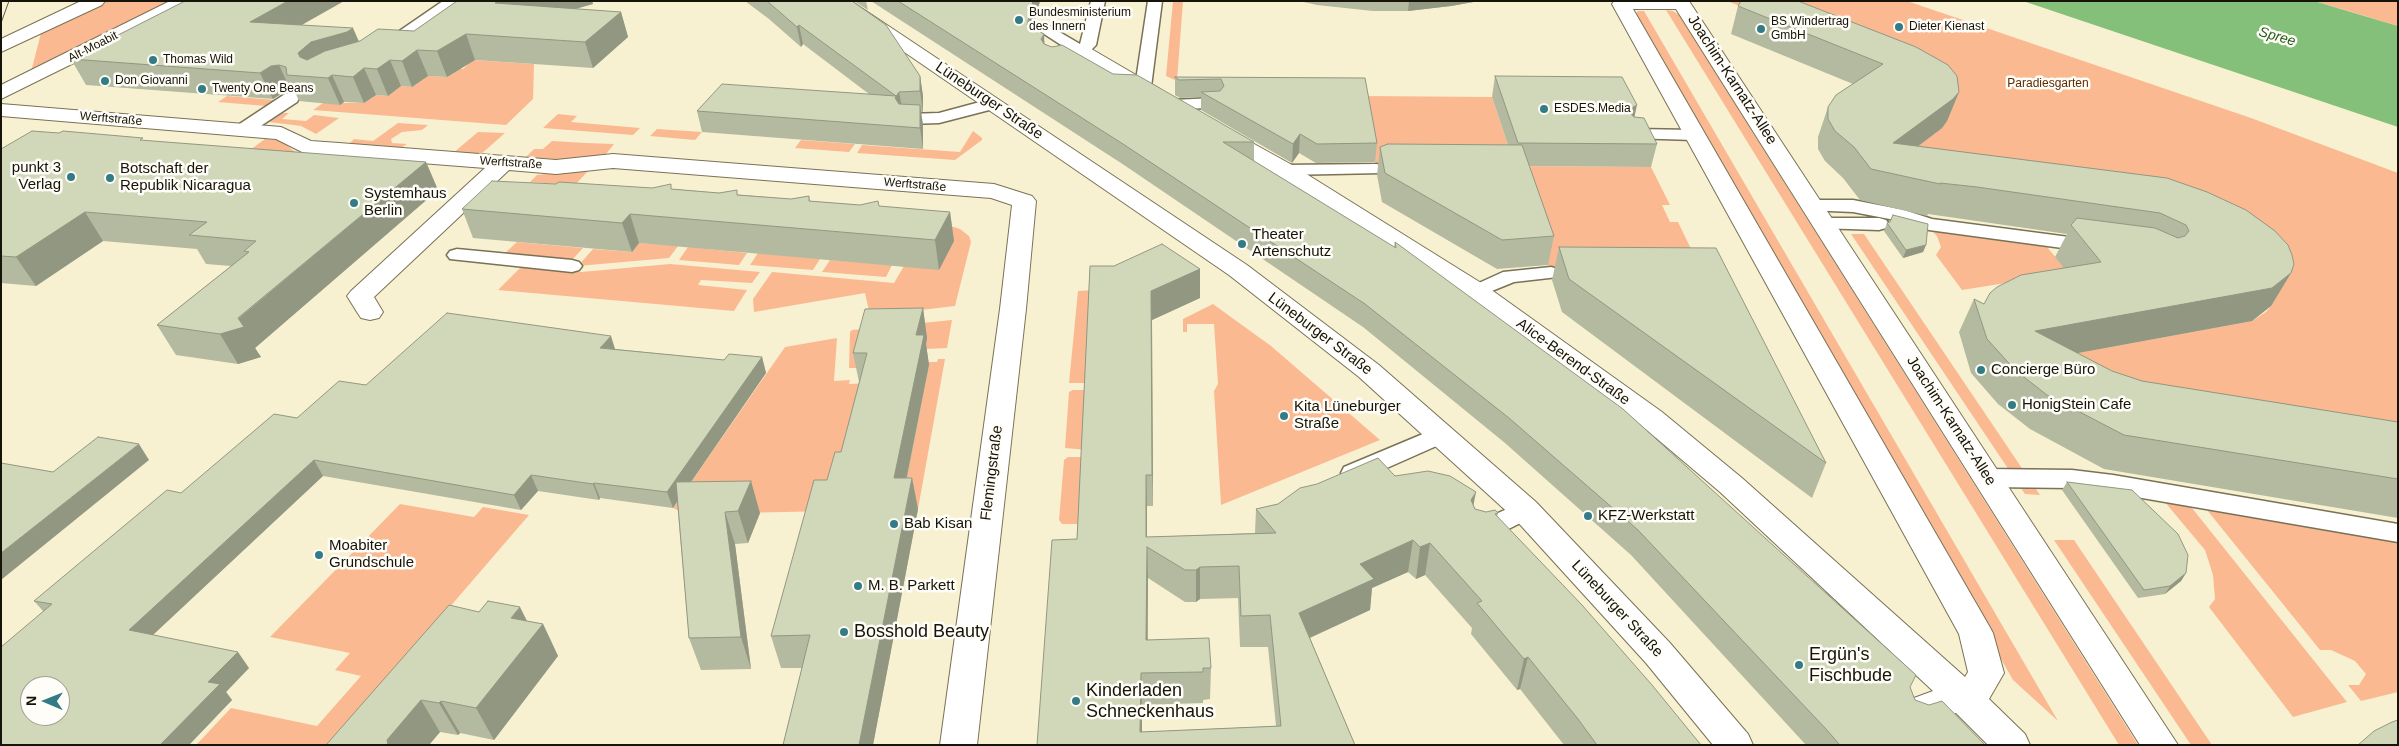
<!DOCTYPE html>
<html>
<head>
<meta charset="utf-8">
<style>
  body { margin:0 }
  #map { position:relative; width:2399px; height:746px; overflow:hidden; background:#f8f1d1; font-family:Helvetica,sans-serif }
  canvas { display:block }
  .frame { position:absolute; inset:0; border:2px solid #161308; pointer-events:none }
  .north { position:absolute; left:20px; top:676px; width:50px; height:50px; box-sizing:border-box; background:#fffdf7; border:1px solid #a29f97; border-radius:50%; rotate:271deg; font-size:14px; font-weight:700; line-height:20px; text-align:center; color:#161308 }
  .north::after { content:''; display:block; margin:auto; width:18px; height:22px; background:#337b85; clip-path:polygon(50% 0,100% 100%,50% 72%,0 100%) }
</style>
</head>
<body>
<div id="map">
<canvas width="2399" height="746"></canvas>
<div class="frame"></div>
<div class="north">N</div>
</div>
<script>
const ctx = document.querySelector('canvas').getContext('2d');
ctx.lineJoin = 'round';
function fillPath(path, color) {
  ctx.fillStyle = color;
  ctx.fill(path, 'evenodd');
}
function poly(rows) {
  const path = new Path2D();
  for (const r of rows) {
    path.moveTo(r[0], r[1]);
    for (let i = 2; i < r.length; i += 2) path.lineTo(r[i], r[i + 1]);
  }
  return path;
}
function trace(path, color, width, dash) {
  ctx.strokeStyle = color;
  ctx.lineWidth = width;
  ctx.lineCap = dash ? 'butt' : 'round';
  ctx.setLineDash(dash || []);
  ctx.stroke(path);
}
function write(font, color, halo, rows, align = 'center') {
  ctx.font = font + ' Helvetica,sans-serif';
  ctx.lineWidth = 5;
  ctx.setLineDash([]);
  ctx.textBaseline = 'middle';
  ctx.strokeStyle = halo;
  ctx.fillStyle = color;
  for (const [text, x, y, turn = 0] of rows) {
    ctx.save();
    ctx.translate(x, y);
    ctx.rotate((+turn || 0) * Math.PI / 180);
    ctx.textAlign = isNaN(turn) ? turn : align;
    if (halo) ctx.strokeText(text, 0, 0);
    ctx.fillText(text, 0, 0);
    ctx.restore();
  }
}
fillPath(poly([
  [107,1,173,1,31,72,41,33],
  [1173,1,1183,1,1177,81,1166,76],
  [1727,1,1907,1,2251,118,2398,173,2398,461,2122,415,2071,354,2252,321,2266,312,2271,306,1897,164,1925,137,1935,133,1947,121,1791,26],
  [2314,1,2398,1,2398,26,2352,12],
  [1666,10,1673,11,1679,15,2138,745,2119,745],
  [1638,11,1644,11,2058,721,2013,680,1635,14],
  [473,60,534,64,533,99,506,125,313,110,323,103,364,103,376,95,388,96,401,86,412,87,428,76,447,77,458,69,463,69],
  [227,96,275,100,266,106,218,102],
  [1364,96,1492,97,1515,166,1651,167,1670,205,1662,205,1670,222,1678,222,1706,280,1552,278,1517,173,1377,172],
  [283,113,289,113,282,119,306,121,314,115,339,118,316,134,301,126,269,122],
  [558,114,577,116,571,122,640,128,633,135,543,128],
  [398,123,428,125,422,130,402,132,391,139,392,143,407,144,401,148,349,144,354,139,373,141],
  [657,129,702,132,695,140,650,136],
  [973,131,982,138,982,140,955,160,857,153,862,145,960,152],
  [478,132,505,133,480,155,453,153],
  [265,139,280,140,303,158,242,156],
  [801,140,855,144,849,152,795,148],
  [552,141,586,143,614,144,606,154,566,160,526,157,534,149,543,149],
  [589,170,575,185,530,182,537,175],
  [948,225,960,229,969,236,971,242,955,306,879,315,869,311,865,293,754,312,753,299,772,272,894,283,904,266],
  [1928,227,2047,247,2069,273,1962,290,1936,255,1941,247,1937,236],
  [1851,234,1864,234,2040,495,2025,494],
  [517,242,583,248,572,260,504,254],
  [639,243,678,246,669,258,578,266,593,249,631,252],
  [688,247,747,253,739,265,679,260],
  [758,253,820,259,813,270,750,265],
  [830,260,892,265,886,277,822,272],
  [670,264,760,272,752,283,701,280,698,285,747,290,734,311,498,290,523,265,581,272],
  [1114,289,1090,383,1069,383,1078,291],
  [1213,304,1271,346,1380,440,1221,505,1214,391,1218,384,1214,324,1187,324,1187,332,1183,332,1183,319],
  [952,320,947,348,925,349,863,368,849,368,850,332,852,330],
  [837,338,834,381,850,380,849,384,873,383,834,511,687,514,673,508,785,347],
  [938,359,945,359,918,509,900,510,929,365,922,362,937,362],
  [1073,390,1090,390,1087,450,1065,448,1069,392],
  [1068,457,1086,457,1082,524,1062,524,1059,520,1064,460],
  [2164,501,2192,508,2347,702,2293,717,2209,607,2215,599,2213,575,2205,550],
  [400,504,474,517,483,507,529,515,331,745,196,745,231,708,317,726,361,676,335,670,350,653,270,637],
  [2207,510,2398,542,2398,692,2361,701,2348,685,2359,685,2366,674,2355,661,2331,650,2320,650],
  [2054,540,2074,540,2212,745,2191,745]
]), '#fbb992');
fillPath(poly([
  [2023,1,2314,1,2398,26,2398,127]
]), '#85c07a');
const service = poly([
  [443,1,460,1,391,51,379,51,377,48,379,45,443,1],
  [1091,1,1105,1,1096,45,1087,54,1075,54,1038,30,1046,25,1051,27,1080,44,1091,1],
  [1148,1,1162,1,1151,87,1149,91,1143,92,1137,91,1135,87,1148,1],
  [291,93,297,94,299,98,297,102,250,133,238,133,235,129,238,125,285,94,291,93],
  [1214,98,1220,99,1222,103,1220,107,1173,110,1167,109,1165,105,1167,101,1173,100,1214,98],
  [991,99,997,100,999,104,997,108,939,123,909,124,903,123,900,119,903,115,909,114,939,113,991,99],
  [1635,129,1694,130,1700,131,1703,135,1700,139,1694,140,1629,138,1626,134,1629,130,1635,129],
  [1376,164,1382,165,1385,169,1382,173,1284,175,1278,174,1275,170,1278,166,1284,165,1376,164],
  [1813,200,1853,200,1904,210,1932,219,2092,240,2099,242,2102,246,2099,250,2092,252,1929,230,1900,221,1853,212,1806,210,1804,206,1806,202,1813,200],
  [1825,218,1879,218,1886,220,1889,224,1886,228,1879,230,1818,228,1815,224,1818,220,1825,218],
  [457,249,572,260,579,262,582,266,579,270,572,272,450,259,447,255,450,251,457,249],
  [1551,267,1558,269,1561,273,1558,277,1514,282,1477,297,1470,295,1467,291,1470,287,1503,272,1551,267],
  [1442,426,1450,428,1454,434,1450,440,1362,479,1353,481,1344,479,1341,473,1344,467,1442,426],
  [1988,469,2072,470,2113,475,2398,524,2398,542,2113,493,2072,488,1988,487,1979,484,1976,478,1979,472,1988,469],
  [1525,501,1534,504,1538,510,1534,516,1489,539,1480,541,1471,539,1467,532,1471,525,1525,501]
]);
const minor = poly([
  [830,1,851,1,1247,265,1379,365,1536,502,1670,643,1748,734,1753,745,1713,745,1646,663,1514,518,1359,377,1229,275,830,1],
  [1614,1,1689,1,2178,745,2140,745,1676,9,1633,9,1988,624,1993,633,2004,673,1989,699,2025,734,2030,745,1988,745,1956,713,1916,728,1903,724,1898,713,1903,702,1933,691,1720,492,1642,426,1468,296,1276,175,1213,140,1210,135,1213,130,1221,129,1229,130,1292,165,1486,286,1662,412,1742,478,1965,677,1968,672,1959,634,1612,4,1614,1],
  [1081,45,1088,47,1160,89,1163,93,1160,97,1153,99,1146,97,1079,58,1054,65,1047,63,1044,59,1047,55,1081,45],
  [1,104,281,127,311,141,339,143,556,160,613,154,994,184,1032,196,1036,201,1026,309,977,745,940,745,1000,309,1012,205,991,198,613,168,556,174,509,170,374,297,383,312,379,318,370,320,361,318,357,312,347,296,351,291,485,168,306,154,276,139,1,116,1,104]
]);
const tertiary = poly([
  [81,1,105,1,102,5,1,52,1,39,81,1],
  [170,1,194,1,191,5,1,99,1,85,170,1]
]);
trace(service, '#797256', 3);
trace(minor, '#797256', 2);
trace(tertiary, '#797256', 2);
fillPath(service, '#fff');
fillPath(minor, '#fff');
fillPath(tertiary, '#fff');
trace(poly([
  [1,23,9,1]
]), '#5d5948', 1);
fillPath(poly([
  [185,1,344,1,302,25,359,41,414,31,457,1,592,1,593,4,576,9,621,12,628,37,593,68,475,60,447,77,428,76,412,87,401,86,388,96,376,95,364,103,344,102,340,105,299,101,295,92,291,91,284,92,273,99,86,85,71,59],
  [745,1,852,1,920,76,923,96,923,112,921,112,923,125,923,149,702,132,697,111,869,94,803,44,801,47,769,19],
  [854,1,866,1,868,10],
  [871,1,1040,1,1033,28,1045,44,1113,74,1254,142,1254,161,1394,247,1395,242,1910,688,1915,700,1985,745,1806,745,1631,555,1505,443,1363,327,1124,165],
  [1299,1,1479,1,1451,6,1408,11,1373,11,1317,5],
  [1738,6,1959,92,1947,121,1942,128,1918,146,2167,178,2291,273,2271,306,2252,321,2077,353,2112,371,2142,381,2398,422,2398,518,2104,469,2030,429,1998,404,1971,373,1959,332,1974,299,1984,304,2064,268,2055,257,2067,234,1928,214,1927,216,1860,200,1843,178,1825,161,1818,149,1818,137,1828,107,1853,84,1731,34],
  [1495,76,1635,117,1657,144,1651,167,1529,166,1554,236,1548,265,1497,269,1382,202,1377,175,1380,147,1508,145,1492,97],
  [1175,77,1365,78,1377,143,1375,162,1316,163,1299,153,1292,163,1201,110,1201,97,1180,98,1175,95],
  [145,141,426,162,438,190,255,348,261,357,238,364,176,355,157,325,231,266,206,264,197,249,103,241,36,286,1,283,1,149],
  [673,189,791,199,809,196,810,201,950,212,954,241,939,270,639,243,632,252,473,238,462,209],
  [1887,223,1926,245,1923,252,1903,258,1884,231],
  [1559,247,1826,463,1812,498,1562,312,1552,280],
  [1090,266,1200,269,1200,298,1152,320,1153,506,1147,506,1147,537,1255,533,1256,509,1395,476,1473,505,1475,509,1486,512,1498,513,1497,517,1701,745,1564,745,1520,689,1517,690,1471,634,1472,628,1425,575,1416,579,1408,572,1372,588,1370,610,1310,638,1355,745,1037,745,1077,539],
  [1148,578,1185,602,1196,602,1200,599,1238,598,1240,647,1268,647,1276,726,1142,732,1142,705,1203,703,1203,700,1210,699,1211,668,1148,640],
  [923,308,927,338,926,344,929,365,907,478,912,478,918,509,873,745,783,745,802,668,781,668,771,636,827,480,841,452,859,382,853,353],
  [615,349,724,360,762,357,766,373,691,482,760,513,748,543,735,544,751,669,701,670,689,638,677,501,673,508,600,498,599,500,538,491,521,510,323,476,153,635,249,668,226,692,232,700,189,745,1,745,43,611,34,601,181,493,297,418,366,385],
  [2067,482,2186,573,2181,581,2165,594,2138,598,2062,490],
  [527,621,543,624,558,656,494,740,460,733,458,735,440,732,429,745,326,745]
]), '#b3ba9f');
fillPath(poly([
  [288,1,344,1,262,47,250,22],
  [503,1,592,1,593,4,503,28,495,3],
  [1033,1,1040,1,1029,44,1027,25],
  [1409,1,1479,1,1451,6,1408,11],
  [621,12,628,37,593,68,585,42],
  [799,25,803,44,801,47,797,27],
  [353,28,364,53,312,77,298,53,311,42],
  [466,34,475,60,447,77,437,51],
  [1044,34,1045,54,1041,39],
  [417,50,428,76,412,87,402,61],
  [390,60,401,86,388,96,377,69],
  [279,65,291,91,284,92,273,99,260,73,271,66],
  [364,68,376,95,364,103,353,77],
  [332,75,344,102,340,105,328,78],
  [920,76,923,96,923,112,920,91],
  [899,92,903,113,895,98],
  [1959,92,1947,121,1942,128,1884,172,1893,143],
  [920,105,923,125,923,149,920,128],
  [1637,105,1632,128,1630,113,1633,107],
  [1300,134,1299,153,1292,163,1293,144],
  [426,162,438,190,255,348,261,357,238,364,220,334],
  [85,212,103,241,36,286,16,257],
  [950,212,954,241,939,270,935,240],
  [630,214,639,243,632,252,622,223],
  [1926,245,1923,252,1903,258,1906,250],
  [1200,269,1200,298,1152,320,1153,506,1152,475,1151,291],
  [2291,273,2271,306,2252,321,2018,364,2035,331],
  [923,308,927,338,926,344,929,365,900,510,894,478,916,335],
  [611,336,616,352,600,348],
  [762,357,766,373,673,508,667,492],
  [139,444,149,460,1,580,1,553],
  [314,460,323,476,141,646,129,630],
  [531,475,538,491,521,510,514,495],
  [1146,475,1147,506,1147,566,1147,547,1148,578,1147,672,1146,640],
  [912,478,918,509,873,745,859,745],
  [751,481,760,513,748,543,738,511],
  [594,483,600,498,599,500,593,484],
  [1476,492,1470,523,1471,500],
  [725,512,735,544,751,669,741,637],
  [1413,540,1408,572,1372,588,1370,610,1296,644,1299,613,1360,564],
  [1430,543,1425,575,1416,579,1420,547],
  [1200,567,1200,599,1196,602,1196,570],
  [2186,573,2181,581,2165,594,2170,586],
  [520,607,534,635,543,624,558,656,494,740,476,708,511,618],
  [238,652,249,668,226,692,232,700,189,745,160,745,208,682],
  [1528,657,1520,689,1517,690,1524,659],
  [1141,673,1142,705,1142,745,1140,732],
  [421,700,440,732,429,745,388,745,387,740],
  [441,701,460,733,458,735,439,703]
]), '#929782');
const building = poly([
  [185,1,288,1,250,22,353,28,347,32,311,42,298,53,300,57,307,60,325,51,360,41,378,29,414,31,457,1,503,1,495,3,621,12,585,42,466,34,437,51,417,50,402,61,390,60,377,69,364,68,353,77,332,75,328,78,287,75,286,67,279,65,271,66,260,73,71,59,185,1],
  [767,1,852,1,886,25,920,76,920,91,899,92,895,98,899,104,920,105,920,128,697,111,722,84,896,96,799,25,797,27,767,1],
  [898,1,1033,1,1027,25,1044,34,1041,39,1044,44,1052,47,1062,45,1113,74,1137,75,1254,142,1223,142,1396,248,1395,242,1623,409,1916,675,1910,687,1915,700,1929,705,1942,701,1985,745,1840,745,1826,729,1638,530,1509,418,1365,304,1123,144,898,1],
  [1741,1,1798,1,1916,47,1948,65,1957,76,1959,92,1953,99,1893,143,2167,178,2207,192,2246,210,2275,231,2288,245,2292,255,2294,264,2291,273,2272,288,2035,331,2112,371,2142,381,2398,422,2398,479,2124,435,2047,395,2015,370,1987,339,1974,299,1984,304,1990,293,1997,287,2021,275,2101,262,2071,225,2077,218,2155,228,2178,238,2185,236,2189,231,2186,225,2160,213,1977,187,1940,183,1940,184,1871,169,1854,147,1835,131,1828,119,1828,107,1836,95,1883,64,1738,6,1741,1],
  [1495,76,1622,77,1637,105,1633,107,1630,113,1634,117,1644,118,1657,144,1518,143,1495,76],
  [1175,77,1365,78,1377,143,1317,144,1300,134,1293,144,1201,92,1220,91,1224,86,1221,79,1179,80,1175,77],
  [32,131,59,133,63,131,143,138,140,140,426,162,238,318,244,327,220,334,157,325,249,252,244,251,256,241,189,235,207,222,85,212,16,257,1,256,1,149,32,131],
  [1388,144,1522,145,1554,236,1502,240,1385,173,1380,147,1388,144],
  [492,181,556,184,559,182,652,188,671,184,671,189,719,193,737,190,737,195,791,199,809,196,809,201,860,205,878,201,879,206,950,212,935,240,630,214,622,223,462,209,492,181],
  [1893,215,1928,224,1926,245,1906,250,1887,223,1890,222,1893,215],
  [1162,244,1200,269,1151,291,1152,475,1146,475,1146,537,1276,533,1256,509,1278,504,1300,488,1317,484,1378,458,1395,476,1428,471,1450,476,1476,492,1471,500,1475,509,1486,512,1495,510,1498,513,1495,514,1582,605,1652,685,1701,745,1597,745,1578,719,1528,657,1524,659,1477,603,1482,601,1430,543,1420,547,1413,540,1360,564,1374,579,1299,613,1355,745,1037,745,1052,540,1077,539,1090,266,1114,266,1162,244],
  [1147,547,1185,570,1196,570,1200,567,1239,566,1241,616,1270,615,1281,726,1140,732,1141,673,1203,672,1203,668,1211,668,1209,638,1146,640,1147,547],
  [1559,247,1716,248,1826,463,1569,279,1559,247],
  [923,308,916,335,924,335,894,478,912,478,859,745,783,745,810,635,771,636,814,480,827,480,835,452,841,452,867,353,853,353,865,309,923,308],
  [447,313,611,336,600,348,724,360,729,354,762,357,667,492,594,483,593,484,531,475,514,495,314,460,129,630,238,652,208,682,220,684,160,745,1,745,1,647,52,604,34,601,167,490,181,493,274,414,297,418,339,381,366,385,447,313],
  [30,686,60,686,60,716,30,716,30,686],
  [98,437,139,444,1,553,1,463,53,472,98,437],
  [751,481,738,511,725,512,741,637,689,638,676,482,751,481],
  [2067,482,2132,490,2178,534,2188,555,2186,573,2170,586,2144,590,2067,482],
  [488,601,520,607,511,618,543,624,476,708,441,701,439,703,421,700,387,740,388,745,326,745,449,605,479,612,488,601],
  [2398,720,2398,745,2358,745,2374,731,2392,722,2398,720]
]);
fillPath(building, '#d0d8b9');
trace(building, '#929782', 1);
for (const [x, y, r, color] of [
  [1019,20,5,"#337b85"],
  [1899,27,5,"#337b85"],
  [1761,29,5,"#337b85"],
  [153,60,5,"#337b85"],
  [105,81,5,"#337b85"],
  [202,89,5,"#337b85"],
  [1544,109,5,"#337b85"],
  [71,177,5,"#337b85"],
  [110,178,5,"#337b85"],
  [354,203,5,"#337b85"],
  [1242,244,5,"#337b85"],
  [1981,370,5,"#337b85"],
  [2012,405,5,"#337b85"],
  [1284,416,5,"#337b85"],
  [1588,516,5,"#337b85"],
  [894,524,5,"#337b85"],
  [319,555,5,"#337b85"],
  [858,586,5,"#337b85"],
  [844,632,5,"#337b85"],
  [1799,665,5,"#337b85"],
  [1076,701,5,"#337b85"]
]) {
  const dot = new Path2D();
  dot.arc(x, y, r, 0, 2 * Math.PI);
  ctx.fillStyle = color;
  ctx.fill(dot);
  trace(dot, '#fffdf7', 2);
}
write('12px', '#161308', '#fffdf7', [
  ["Bundesministerium",1029,13],
  ["des Innern",1029,27],
  ["BS Windertrag",1771,22],
  ["GmbH",1771,36],
  ["Dieter Kienast",1909,27],
  ["Thomas Wild",163,60],
  ["Don Giovanni",115,81],
  ["Twenty One Beans",212,89],
  ["ESDES.Media",1554,109]
], 'left');
write('12px', '#161308', '#fffdf7', [
  ["Alt-Moabit",93,47,-27],
  ["Werftstraße",111,119,5],
  ["Werftstraße",511,163,4],
  ["Werftstraße",915,185,5]
]);
write('12px', '#5d2b05', '#fffdf7', [
  ["Paradiesgarten",2048,84]
]);
write('italic 14px', '#225b17', '#fffdf7', [
  ["Spree",2277,37,16]
]);
write('15px', '#161308', '#fffdf7', [
  ["Joachim-Karnatz-Allee",1732,80,57],
  ["Lüneburger Straße",989,101,34],
  ["Lüneburger Straße",1320,334,37],
  ["Alice-Berend-Straße",1573,362,36],
  ["Joachim-Karnatz-Allee",1951,421,57],
  ["Flemingstraße",992,473,-83],
  ["Lüneburger Straße",1617,609,47]
]);
write('15px', '#161308', '#fffdf7', [
  ["punkt 3",61,168,"right"],
  ["Verlag",61,185,"right"],
  ["Botschaft der",120,169],
  ["Republik Nicaragua",120,186],
  ["Systemhaus",364,194],
  ["Berlin",364,211],
  ["Theater",1252,235],
  ["Artenschutz",1252,252],
  ["Concierge Büro",1991,370],
  ["HonigStein Cafe",2022,405],
  ["Kita Lüneburger",1294,407],
  ["Straße",1294,424],
  ["KFZ-Werkstatt",1598,516],
  ["Bab Kisan",904,524],
  ["Moabiter",329,546],
  ["Grundschule",329,563],
  ["M. B. Parkett",868,586]
], 'left');
write('18px', '#161308', '#fffdf7', [
  ["Bosshold Beauty",854,632],
  ["Ergün's",1809,655],
  ["Fischbude",1809,676],
  ["Kinderladen",1086,691],
  ["Schneckenhaus",1086,712]
], 'left');
</script>
</body>
</html>
